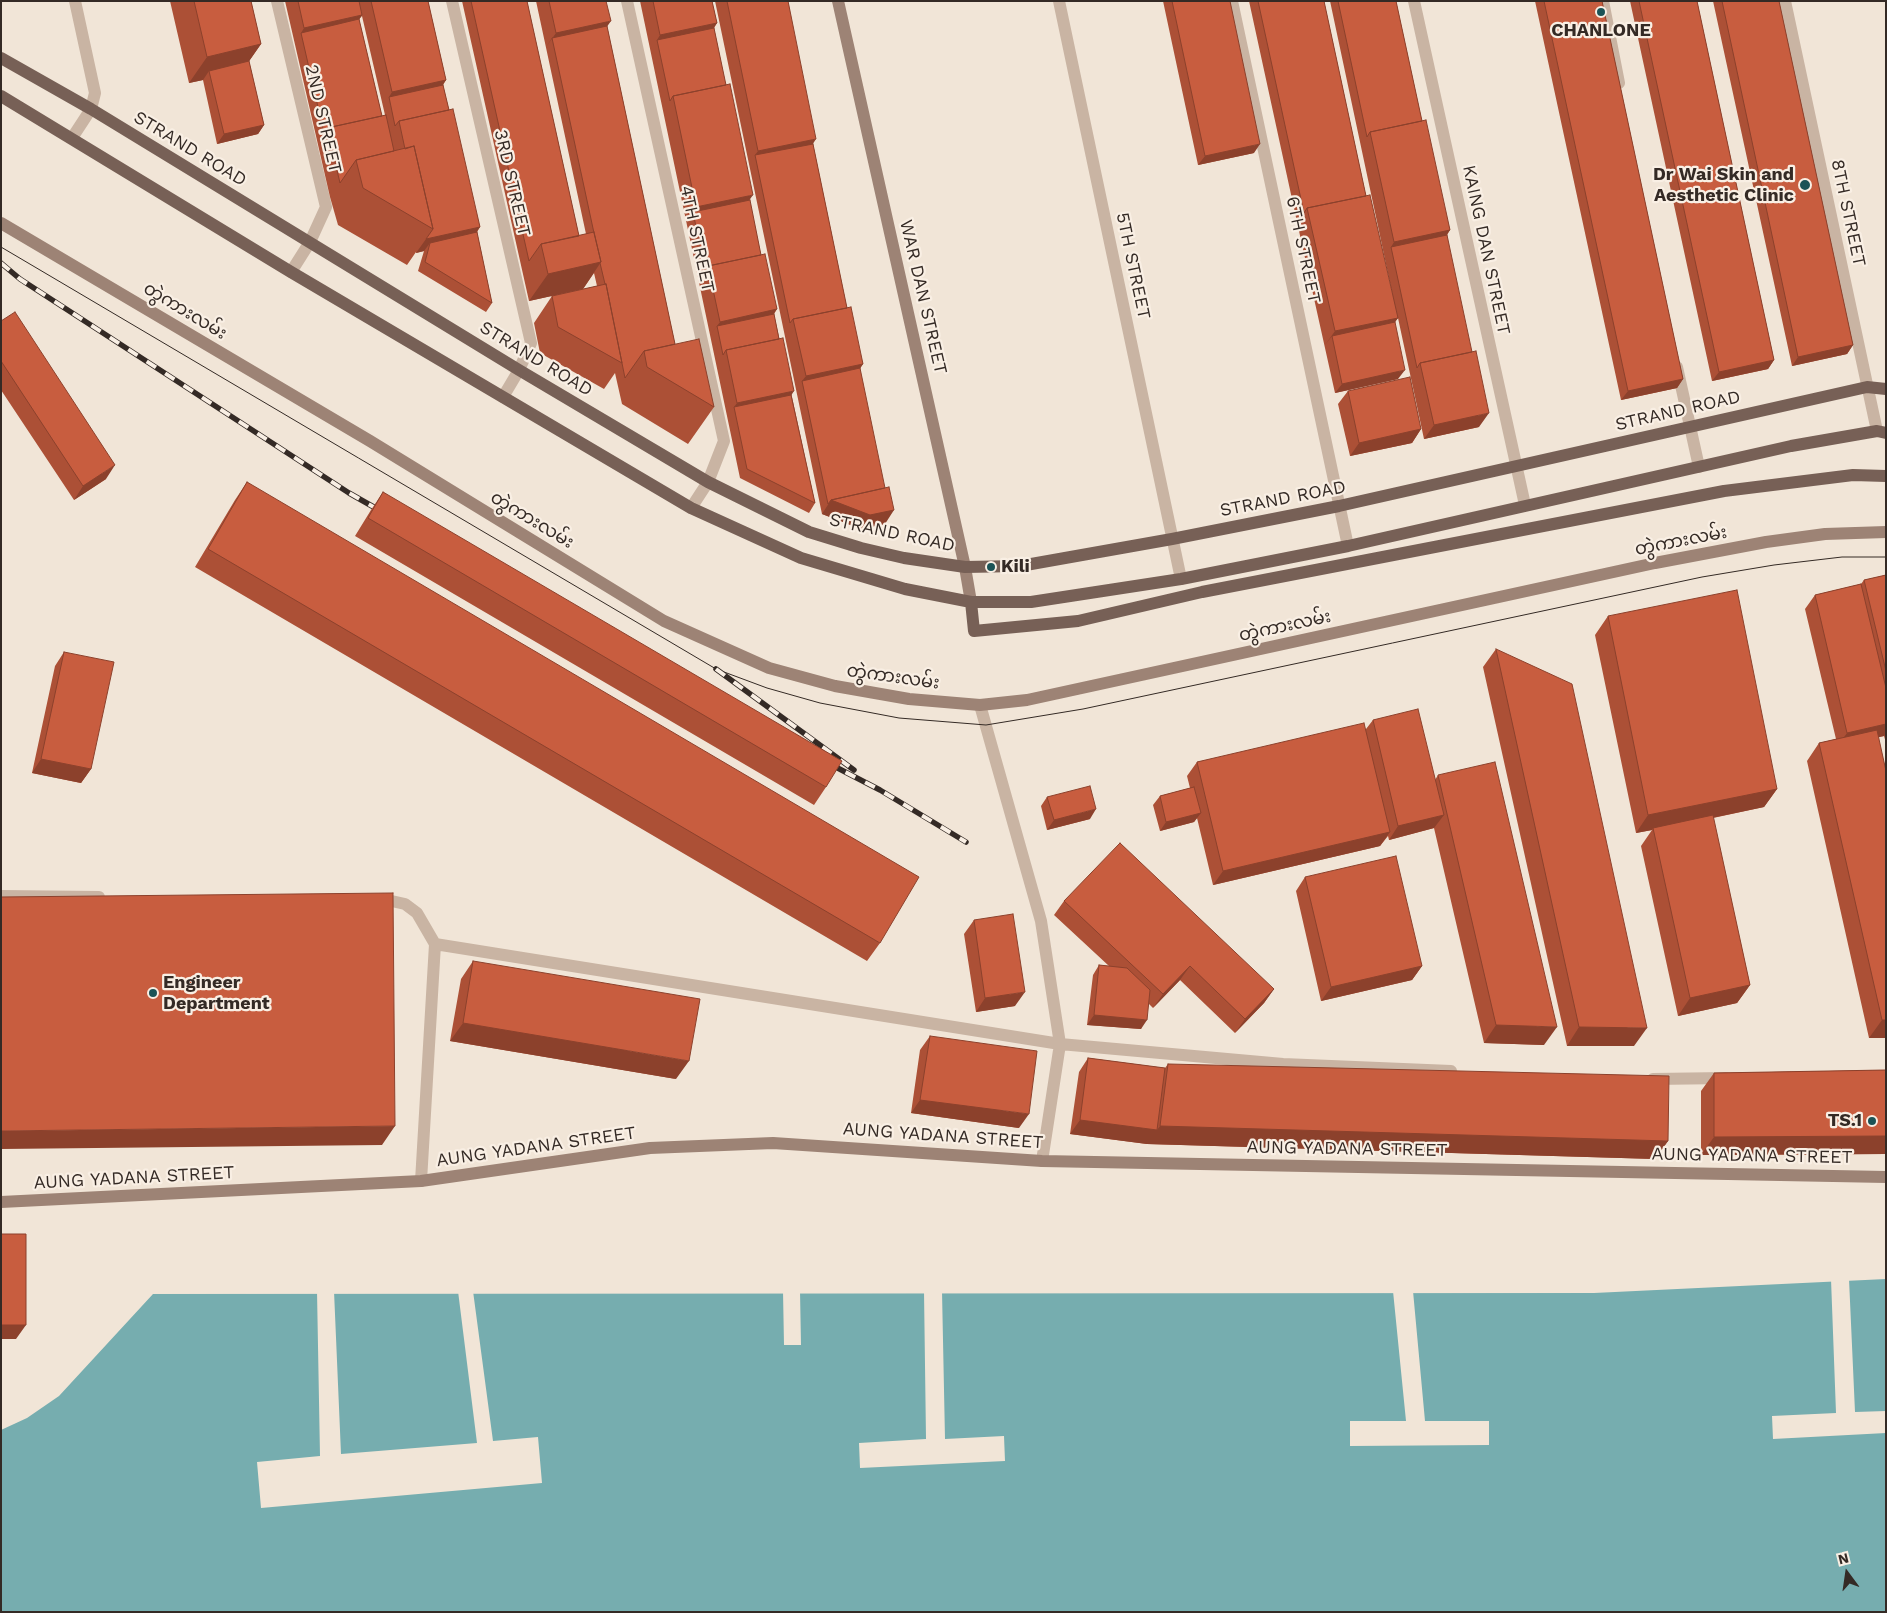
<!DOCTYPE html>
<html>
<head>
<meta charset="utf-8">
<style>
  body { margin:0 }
  #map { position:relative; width:1887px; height:1613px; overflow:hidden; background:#f1e5d7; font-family:"Work Sans",sans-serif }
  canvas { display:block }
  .frame { position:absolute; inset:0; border:2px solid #342a25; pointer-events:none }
  .north { position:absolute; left:1822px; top:1548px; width:50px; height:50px; -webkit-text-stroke:4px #f9efe4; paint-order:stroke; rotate:346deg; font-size:14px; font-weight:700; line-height:20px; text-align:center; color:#342a25 }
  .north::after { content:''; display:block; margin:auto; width:18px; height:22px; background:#342a25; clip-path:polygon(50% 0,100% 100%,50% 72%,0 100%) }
</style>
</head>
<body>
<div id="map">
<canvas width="1887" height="1613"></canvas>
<div class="frame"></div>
<div class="north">N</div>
</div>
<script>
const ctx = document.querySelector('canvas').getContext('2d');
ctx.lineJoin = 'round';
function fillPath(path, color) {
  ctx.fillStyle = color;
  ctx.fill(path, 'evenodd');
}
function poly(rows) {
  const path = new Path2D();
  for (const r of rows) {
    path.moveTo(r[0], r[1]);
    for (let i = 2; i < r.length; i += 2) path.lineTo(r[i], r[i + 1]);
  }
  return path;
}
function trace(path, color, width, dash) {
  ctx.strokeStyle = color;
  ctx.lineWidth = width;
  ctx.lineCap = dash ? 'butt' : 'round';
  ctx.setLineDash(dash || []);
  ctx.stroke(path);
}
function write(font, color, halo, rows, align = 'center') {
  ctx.font = font + ' "Work Sans","Noto Sans Myanmar",sans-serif';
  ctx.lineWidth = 4.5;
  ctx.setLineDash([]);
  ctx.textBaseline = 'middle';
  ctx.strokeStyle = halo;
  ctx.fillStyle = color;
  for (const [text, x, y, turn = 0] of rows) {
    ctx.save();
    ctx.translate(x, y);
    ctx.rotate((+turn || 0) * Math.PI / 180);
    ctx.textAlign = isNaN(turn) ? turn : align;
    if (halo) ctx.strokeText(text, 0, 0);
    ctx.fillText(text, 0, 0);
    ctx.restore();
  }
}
fillPath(poly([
  [1886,1279,1886,1612,1,1612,1,1430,27,1418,59,1396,153,1294,1594,1293]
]), '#76adaf');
fillPath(poly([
  [1831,1279,1849,1279,1855,1412,1886,1411,1886,1433,1773,1439,1772,1416,1836,1413],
  [317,1291,334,1291,341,1454,477,1443,458,1291,473,1291,493,1441,538,1437,542,1483,261,1508,257,1462,320,1456],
  [783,1291,800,1291,801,1345,784,1345],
  [924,1291,942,1291,945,1439,1004,1436,1005,1461,860,1468,859,1443,926,1439],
  [1393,1291,1413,1291,1425,1421,1489,1421,1489,1445,1350,1446,1350,1421,1406,1421]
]), '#f1e5d7');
trace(poly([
  [277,1,326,207,310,242,291,272],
  [452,1,531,343,519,370,503,397],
  [627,1,724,441,708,482,691,508],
  [1059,1,1181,579],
  [1232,1,1348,546],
  [1414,1,1525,505],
  [1603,1,1619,83],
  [1785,1,1877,431],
  [72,138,91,109,95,93,75,1],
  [1677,367,1699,467],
  [980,705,1041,921,1060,1044,1042,1161],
  [1,896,99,897],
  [376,900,387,900,405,904,417,913,435,944,421,1181],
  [435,944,1060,1044,1283,1064,1451,1071],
  [1653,1079,1726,1078]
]), '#c9b4a3', 12);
trace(poly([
  [838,1,965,567,971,602],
  [1,223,370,441,664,621,769,668,835,686,909,699,980,705,1027,700,1655,563,1766,542,1825,534,1886,532],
  [1,1202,421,1181,650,1148,773,1143,1042,1161,1886,1177]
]), '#9d8375', 12);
trace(poly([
  [1,58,91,109,519,370,708,482,809,532,861,548,904,558,965,567,1020,566,1172,539,1339,506,1867,387,1886,389],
  [1,96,291,272,691,508,801,558,905,589,971,602,1031,602,1181,579,1348,546,1791,446,1877,431,1886,433],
  [971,602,974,631,1078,621,1202,592,1724,491,1853,475,1886,476]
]), '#776056', 12);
trace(poly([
  [1,247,716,669,767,688,820,703,899,718,986,725,1083,709,1702,577,1774,565,1842,557,1886,557]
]), '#342a25', 1);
const rail = poly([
  [1,263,20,279,349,493,386,514],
  [716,669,854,770],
  [826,762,880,790,966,842]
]);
trace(rail, '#342a25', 5.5);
trace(rail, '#f9efe4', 4, [11]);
fillPath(poly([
  [170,1,251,1,261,44,249,61,264,125,258,134,217,144,203,80,189,83],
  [285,1,428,1,446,80,443,85,449,110,480,227,477,232,492,303,486,312,418,271,424,251,416,253,416,252,407,265,338,225,330,197],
  [362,16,385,115,382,116,359,19],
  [462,1,527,1,579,236,586,234,536,1,606,1,607,26,675,344,714,407,688,444,622,404,615,373,604,389,540,353,534,323,552,296,597,286,594,273,583,289,529,301],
  [640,1,712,1,717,23,714,28,761,255,777,309,774,314,815,503,809,513,740,478],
  [715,1,788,1,813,144,847,308,863,364,860,368,885,524,861,529,822,514],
  [1163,1,1230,1,1254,153,1198,165],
  [1249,1,1324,1,1366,196,1393,297,1330,1,1396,1,1422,121,1450,230,1447,235,1479,427,1424,439,1398,318,1395,322,1398,379,1335,393,1297,222],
  [1535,1,1602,1,1683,379,1677,388,1621,400],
  [1630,1,1697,1,1774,360,1768,369,1712,381],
  [1713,1,1779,1,1853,345,1847,354,1792,366],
  [1,321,106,479,74,500,1,390],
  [1348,391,1421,429,1412,443,1350,456,1338,404],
  [247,482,880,943,867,961,195,567,235,500],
  [383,492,826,787,814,805,355,536,371,510],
  [1886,575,1886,743,1884,736,1878,737,1886,771,1886,1038,1869,1038,1807,761,1819,743,1836,739,1805,609,1815,595,1861,584,1864,580],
  [1608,616,1777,789,1764,807,1713,818,1750,985,1737,1003,1678,1016,1641,846,1652,830,1636,833,1595,635],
  [1496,649,1634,1046,1567,1046,1483,667],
  [64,652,91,769,81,783,32,773,55,666],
  [1373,720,1435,780,1438,775,1544,1045,1484,1043,1434,828,1389,840,1388,836,1380,846,1213,885,1197,818,1194,822,1160,831,1153,805,1160,796,1190,788,1187,776,1197,762,1366,729],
  [1047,797,1090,819,1047,830,1041,806],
  [1305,877,1422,966,1412,980,1321,1001,1296,891],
  [1064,901,1274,989,1264,1003,1235,1033,1180,980,1153,1008,1149,1004,1141,1029,1087,1025,1093,975,1099,965,1109,966,1054,915],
  [974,920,1015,1006,976,1012,964,934],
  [473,961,676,1079,450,1041,461,979],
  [930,1036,1019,1128,911,1113,920,1050],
  [1088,1058,1165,1068,1168,1064,1668,1141,1655,1159,1147,1144,1070,1134,1079,1072],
  [1886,1070,1886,1154,1701,1155,1701,1091,1714,1073]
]), '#ac5036');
fillPath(poly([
  [362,15,353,29,301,33,304,28],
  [611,21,601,35,552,38,546,47,556,33],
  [717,23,707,37,657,40,660,35],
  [261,44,243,70,209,71,203,80,189,83,207,57],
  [446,80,436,94,389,97,392,92],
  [264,125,258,134,217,144,224,134],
  [816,139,807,153,755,155,758,151],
  [1260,144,1254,153,1198,165,1205,156],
  [753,195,743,209,693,212,696,207],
  [480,227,470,241,430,243,424,251,416,253,426,239],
  [1450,230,1440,244,1391,247,1394,242],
  [601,262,583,289,529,301,548,274],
  [777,309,767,323,717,326,710,335,720,322],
  [1398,318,1388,331,1332,336,1325,345,1335,331],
  [1853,345,1847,354,1792,366,1798,357],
  [1774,360,1768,369,1712,381,1719,372],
  [863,364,854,378,802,381,806,376],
  [1405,370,1398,379,1335,393,1342,384],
  [1683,379,1677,388,1621,400,1628,391],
  [794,391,785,405,734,407,737,403],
  [1489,413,1479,427,1424,439,1434,425],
  [1421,429,1412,443,1350,456,1359,443],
  [115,465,106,479,74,500,83,486],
  [831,500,894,510,885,524,861,529,822,514],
  [1886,724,1886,734,1884,736,1837,747,1847,733],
  [41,759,91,769,81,783,32,773],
  [1777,789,1764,807,1654,830,1653,828,1652,830,1636,833,1648,815],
  [1096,809,1090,819,1047,830,1054,820],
  [1201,813,1194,822,1160,831,1166,822],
  [1444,815,1434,828,1389,840,1398,826],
  [1390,832,1380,846,1213,885,1223,871],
  [1190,966,1180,980,1153,1008,1163,994],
  [1422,966,1412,980,1321,1001,1331,987],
  [1750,985,1737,1003,1678,1016,1690,998],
  [1274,989,1264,1003,1235,1033,1245,1019],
  [1025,992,1015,1006,976,1012,985,998],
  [1094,1015,1147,1020,1141,1029,1087,1025],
  [1882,1020,1886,1020,1886,1038,1869,1038],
  [463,1023,689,1061,676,1079,450,1041],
  [1496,1025,1557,1027,1544,1045,1484,1043],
  [1579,1027,1647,1028,1634,1046,1567,1046],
  [920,1100,1029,1114,1019,1128,911,1113],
  [1080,1120,1157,1130,1160,1126,1668,1141,1655,1159,1147,1144,1070,1134],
  [395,1126,382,1145,1,1149,1,1131],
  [1886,1136,1886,1154,1701,1155,1714,1137],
  [1,1325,26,1325,16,1339,1,1339]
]), '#8c412c');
const building = poly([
  [194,1,251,1,261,44,207,57,194,1],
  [298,1,359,1,362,15,304,28,298,1],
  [371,1,428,1,446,80,392,92,371,1],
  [471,1,527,1,579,236,541,244,529,261,471,1],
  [549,1,606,1,611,21,556,33,549,1],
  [653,1,712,1,717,23,660,35,653,1],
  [727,1,788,1,816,139,758,151,727,1],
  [1172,1,1230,1,1260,144,1205,156,1172,1],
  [1258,1,1324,1,1366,196,1307,208,1304,213,1258,1],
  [1338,1,1396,1,1422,121,1370,132,1367,137,1338,1],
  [1544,1,1602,1,1683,379,1628,391,1544,1],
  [1639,1,1697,1,1774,360,1719,372,1639,1],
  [1722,1,1779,1,1853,345,1798,357,1722,1],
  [359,19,382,116,327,128,324,133,301,33,359,19],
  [607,26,675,344,644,351,625,378,606,284,605,284,600,263,601,262,594,233,552,38,607,26],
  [714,28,726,85,673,96,670,101,657,40,714,28],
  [249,61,264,125,224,134,209,71,249,61],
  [730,84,753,195,696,207,673,96,730,84],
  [443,85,449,110,399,121,395,126,389,97,443,85],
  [453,109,480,227,426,239,433,229,414,146,405,149,399,121,453,109],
  [386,115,394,151,356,160,340,183,327,128,386,115],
  [1426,120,1450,230,1394,242,1370,132,1426,120],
  [813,144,847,308,793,319,790,323,755,155,813,144],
  [414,146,433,229,363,188,356,160,414,146],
  [1370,195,1398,318,1335,331,1307,208,1370,195],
  [750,200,761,255,708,266,705,271,693,212,750,200],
  [477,232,492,303,425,262,430,243,477,232],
  [594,232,601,262,548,274,541,244,594,232],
  [1447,235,1472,352,1420,363,1417,368,1391,247,1447,235],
  [765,254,777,309,720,322,708,266,765,254],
  [606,284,622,363,558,327,552,296,606,284],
  [851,307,863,364,806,376,793,319,851,307],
  [15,312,115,465,83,486,1,361,1,321,15,312],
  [774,314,779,339,726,350,723,355,717,326,774,314],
  [1395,322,1405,370,1342,384,1332,336,1395,322],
  [783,338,794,391,737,403,726,350,783,338],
  [699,339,714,407,647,367,644,351,699,339],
  [1476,351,1489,413,1434,425,1420,363,1476,351],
  [860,368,885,488,831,500,828,504,802,381,860,368],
  [1410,377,1421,429,1359,443,1348,391,1410,377],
  [791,395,815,503,747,469,734,407,791,395],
  [247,482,919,877,880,943,208,549,247,482],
  [889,487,894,510,870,515,831,500,889,487],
  [383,492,842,761,826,787,368,518,383,492],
  [1886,575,1886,671,1864,580,1886,575],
  [1861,584,1886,688,1886,724,1847,733,1815,595,1861,584],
  [1737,590,1777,789,1648,815,1608,616,1737,590],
  [1496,649,1572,684,1647,1028,1579,1027,1496,649],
  [64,652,114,662,91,769,41,759,64,652],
  [1418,709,1444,815,1398,826,1373,720,1418,709],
  [1364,723,1390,832,1223,871,1197,762,1364,723],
  [1877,730,1886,771,1886,1020,1882,1020,1819,743,1877,730],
  [1495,762,1557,1027,1496,1025,1438,775,1495,762],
  [1090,786,1096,809,1054,820,1047,797,1090,786],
  [1194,787,1201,813,1166,822,1160,796,1194,787],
  [1713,815,1750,985,1690,998,1653,828,1713,815],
  [1120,843,1274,989,1245,1019,1190,966,1163,994,1064,901,1120,843],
  [1396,856,1422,966,1331,987,1305,877,1396,856],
  [393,893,395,1126,1,1131,1,897,393,893],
  [1013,914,1025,992,985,998,974,920,1013,914],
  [473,961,700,999,689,1061,463,1023,473,961],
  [1099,965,1127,968,1150,990,1147,1020,1094,1015,1099,965],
  [930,1036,1037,1051,1029,1114,920,1100,930,1036],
  [1088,1058,1165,1068,1157,1130,1080,1120,1088,1058],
  [1168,1064,1669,1076,1668,1141,1160,1126,1168,1064],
  [1886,1070,1886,1136,1714,1137,1714,1073,1886,1070],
  [1,1234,26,1234,26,1325,1,1325,1,1234]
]);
fillPath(building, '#c85d3f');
trace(building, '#8c412c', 1);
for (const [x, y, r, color] of [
  [1601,12,5,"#1b5356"],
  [1805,185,6,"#1b5356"],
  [991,567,5,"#1b5356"],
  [153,993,5,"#1b5356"],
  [1872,1121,5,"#1b5356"]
]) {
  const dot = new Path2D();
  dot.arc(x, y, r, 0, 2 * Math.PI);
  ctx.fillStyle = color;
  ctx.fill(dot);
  trace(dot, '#f9efe4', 2);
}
write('bold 18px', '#342a25', '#f9efe4', [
  ["CHANLONE",1601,31,"center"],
  ["Dr Wai Skin and",1794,175],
  ["Aesthetic Clinic",1794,196],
  ["Kili",1001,567,"left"],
  ["Engineer",163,983,"left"],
  ["Department",163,1004,"left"],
  ["TS.1",1862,1121]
], 'right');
write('18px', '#342a25', '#f9efe4', [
  ["2ND STREET",323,119,77],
  ["STRAND ROAD",190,149,31],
  ["3RD STREET",512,183,77],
  ["8TH STREET",1848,213,78],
  ["4TH STREET",697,239,78],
  ["6TH STREET",1303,250,78],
  ["KAING DAN STREET",1486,250,78],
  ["5TH STREET",1133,266,78],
  ["WAR DAN STREET",923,297,77],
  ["တွဲကားလမ်း",185,311,31],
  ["STRAND ROAD",536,359,31],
  ["STRAND ROAD",1678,411,-13],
  ["STRAND ROAD",1283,499,-11],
  ["တွဲကားလမ်း",532,520,31],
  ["STRAND ROAD",892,533,12],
  ["တွဲကားလမ်း",1681,541,-11],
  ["တွဲကားလမ်း",1285,626,-12],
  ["တွဲကားလမ်း",893,677,8],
  ["AUNG YADANA STREET",943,1136,4],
  ["AUNG YADANA STREET",536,1147,-8],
  ["AUNG YADANA STREET",1347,1149,1],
  ["AUNG YADANA STREET",1752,1156,1],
  ["AUNG YADANA STREET",134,1178,-3]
]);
</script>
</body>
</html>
